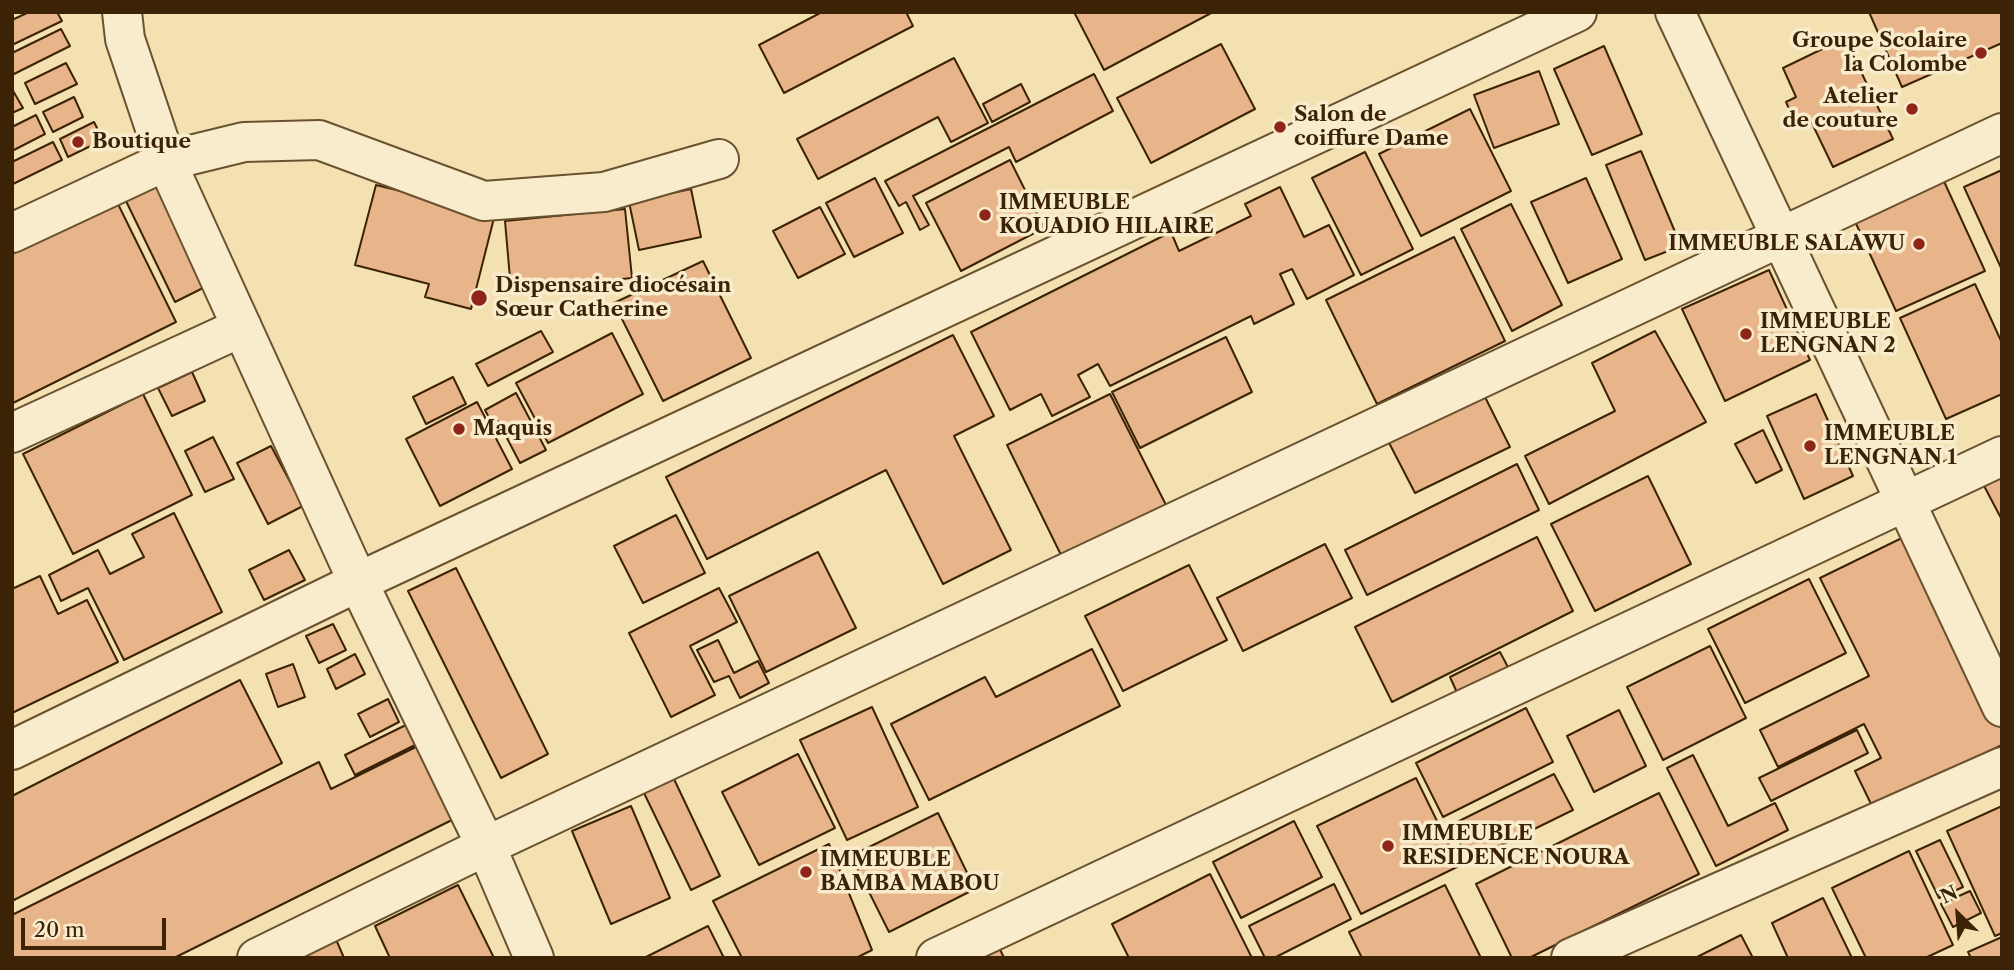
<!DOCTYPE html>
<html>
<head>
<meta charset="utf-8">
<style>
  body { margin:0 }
  #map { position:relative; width:2014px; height:970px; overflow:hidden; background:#f4e1b2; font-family:"Libre Caslon Text",serif }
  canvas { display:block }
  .frame { position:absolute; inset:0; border:14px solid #3c2305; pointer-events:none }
  .north { position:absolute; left:1923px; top:879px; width:70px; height:70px; -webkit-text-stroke:5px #f8eccd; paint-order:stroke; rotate:335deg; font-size:19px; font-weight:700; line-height:28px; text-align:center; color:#3c2305 }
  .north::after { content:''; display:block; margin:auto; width:24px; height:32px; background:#3c2305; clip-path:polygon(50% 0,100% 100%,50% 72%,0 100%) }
  .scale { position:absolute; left:21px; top:918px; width:145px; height:32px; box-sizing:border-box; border:4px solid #3c2305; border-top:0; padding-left:9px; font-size:21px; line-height:24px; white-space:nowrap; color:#3c2305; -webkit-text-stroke:5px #f8eccd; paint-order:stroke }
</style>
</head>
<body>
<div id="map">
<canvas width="2014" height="970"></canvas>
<div class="frame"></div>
<div class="north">N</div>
<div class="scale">20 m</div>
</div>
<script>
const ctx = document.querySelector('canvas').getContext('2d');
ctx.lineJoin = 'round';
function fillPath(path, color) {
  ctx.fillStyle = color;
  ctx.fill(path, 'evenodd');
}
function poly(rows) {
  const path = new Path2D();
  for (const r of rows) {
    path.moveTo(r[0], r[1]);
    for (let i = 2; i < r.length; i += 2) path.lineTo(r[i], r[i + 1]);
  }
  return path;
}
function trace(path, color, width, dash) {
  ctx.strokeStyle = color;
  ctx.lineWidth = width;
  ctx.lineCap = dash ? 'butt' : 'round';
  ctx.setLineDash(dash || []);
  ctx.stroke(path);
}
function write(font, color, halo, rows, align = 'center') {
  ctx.font = font + ' "Libre Caslon Text",serif';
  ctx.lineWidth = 7;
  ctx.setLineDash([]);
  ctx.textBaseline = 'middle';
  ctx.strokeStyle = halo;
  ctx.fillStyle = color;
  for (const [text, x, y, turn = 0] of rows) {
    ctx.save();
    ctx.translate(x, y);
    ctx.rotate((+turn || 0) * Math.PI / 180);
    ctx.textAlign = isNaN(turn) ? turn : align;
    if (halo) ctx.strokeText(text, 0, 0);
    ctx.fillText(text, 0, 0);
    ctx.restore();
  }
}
const building = poly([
  [29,12,57,12,62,21,12,45,12,20,29,12],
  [822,12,906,12,913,26,784,93,759,45,822,12],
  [1074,12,1213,12,1104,70,1074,12],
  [1869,12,2002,12,2002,43,1902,87,1869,12],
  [61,29,70,46,12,75,12,53,61,29],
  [1845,38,1893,139,1833,167,1808,115,1795,122,1786,102,1796,97,1783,68,1845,38],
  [1221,44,1255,109,1151,163,1117,98,1221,44],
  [1604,46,1642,134,1592,155,1554,69,1604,46],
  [954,58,988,123,951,142,938,117,818,179,797,139,954,58],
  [66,63,77,84,35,104,25,83,66,63],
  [1539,71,1559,124,1494,148,1474,95,1539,71],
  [1094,74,1113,111,1016,162,1009,147,913,196,929,225,920,230,906,202,899,206,885,181,1094,74],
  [1021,84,1030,102,992,122,983,104,1021,84],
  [12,89,23,108,12,113,12,89],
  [74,97,83,117,53,132,43,112,74,97],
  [1470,109,1511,191,1421,236,1379,154,1470,109],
  [36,115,45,134,12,151,12,127,36,115],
  [94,122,103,140,68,157,60,139,94,122],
  [53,142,62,160,13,184,12,162,53,142],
  [1641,151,1681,246,1645,260,1606,165,1641,151],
  [1365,152,1413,249,1361,275,1312,178,1365,152],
  [1010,160,1044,228,961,271,926,203,1010,160],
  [2002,170,2002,270,1964,187,2002,170],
  [1942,177,1985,271,1896,311,1853,217,1942,177],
  [875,178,903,233,854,257,826,203,875,178],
  [1586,178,1622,259,1568,283,1531,202,1586,178],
  [161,182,211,284,175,302,125,199,161,182],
  [376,185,495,214,471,309,425,297,429,284,355,265,376,185],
  [1280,187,1304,237,1329,225,1354,275,1307,299,1292,269,1280,274,1294,304,1254,324,1251,316,1110,386,1098,364,1078,375,1090,397,1052,416,1041,394,1010,410,971,332,1171,232,1179,251,1251,216,1245,204,1280,187],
  [691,189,701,237,639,250,629,202,691,189],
  [117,202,176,322,13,403,12,254,117,202],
  [1511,204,1562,305,1512,331,1461,229,1511,204],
  [820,207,845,254,798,278,773,231,820,207],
  [625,209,632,278,511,290,505,221,625,209],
  [1454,237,1505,341,1377,404,1326,300,1454,237],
  [703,261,751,358,663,401,614,303,703,261],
  [1769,270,1810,360,1725,401,1682,309,1769,270],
  [1975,284,2002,343,2002,394,1946,419,1900,318,1975,284],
  [541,331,553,352,488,386,476,364,541,331],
  [1655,331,1706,422,1549,504,1525,456,1615,411,1592,363,1655,331],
  [612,333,643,394,548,443,516,383,612,333],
  [953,335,994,416,954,436,1011,550,943,584,886,470,707,559,666,477,953,335],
  [1226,337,1252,392,1140,448,1112,392,1226,337],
  [192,372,205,401,172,416,158,388,192,372],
  [453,377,466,404,426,424,413,397,453,377],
  [1481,389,1510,447,1415,493,1386,437,1481,389],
  [516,393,546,450,520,463,498,421,492,423,485,410,516,393],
  [143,394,192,495,73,554,23,454,143,394],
  [1110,394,1166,505,1062,557,1007,445,1110,394],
  [1816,394,1853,476,1804,499,1767,416,1816,394],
  [477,402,512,469,440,506,406,439,477,402],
  [1763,430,1782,470,1756,483,1735,444,1763,430],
  [213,437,234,479,205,492,185,451,213,437],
  [271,446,303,506,268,524,237,463,271,446],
  [1517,464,1539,510,1367,595,1345,550,1517,464],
  [2002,471,2002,520,1982,482,2002,471],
  [1648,476,1691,564,1595,611,1551,524,1648,476],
  [174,513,222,612,124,660,88,588,61,601,49,575,98,550,110,574,144,557,132,534,174,513],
  [676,515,705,573,643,603,614,546,676,515],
  [1908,535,2002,723,2002,745,1873,808,1855,771,1881,758,1864,724,1778,767,1760,730,1869,676,1820,578,1908,535],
  [1537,537,1573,611,1392,702,1355,627,1537,537],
  [1325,544,1352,598,1243,651,1217,598,1325,544],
  [289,550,305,580,264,600,249,570,289,550],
  [818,552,856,628,766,672,729,596,818,552],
  [1189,565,1227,640,1123,691,1085,616,1189,565],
  [456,568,548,754,501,778,408,591,456,568],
  [40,576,58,614,87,600,118,662,12,713,12,589,40,576],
  [1809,579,1846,653,1745,703,1708,629,1809,579],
  [719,588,737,622,690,646,715,695,671,717,629,633,719,588],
  [333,624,346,650,319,663,306,636,333,624],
  [718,640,734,673,758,661,769,683,740,698,729,676,714,682,697,650,718,640],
  [1710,646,1746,718,1663,760,1627,687,1710,646],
  [1092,649,1120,706,929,800,891,724,985,677,996,697,1092,649],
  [1500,652,1510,671,1459,697,1450,677,1500,652],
  [355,654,365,674,336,689,327,669,355,654],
  [293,664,305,697,278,707,266,674,293,664],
  [240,680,282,763,12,901,12,796,240,680],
  [388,699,399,722,370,737,358,714,388,699],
  [872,707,918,807,847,840,800,740,872,707],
  [1526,708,1553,762,1443,817,1416,763,1526,708],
  [1619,710,1646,766,1594,792,1567,736,1619,710],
  [412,722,421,742,355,775,345,755,412,722],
  [1857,730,1868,753,1771,801,1759,778,1857,730],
  [426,742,462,815,174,958,12,958,12,915,319,762,331,789,426,742],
  [798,754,835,828,759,865,722,792,798,754],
  [1693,755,1728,826,1775,803,1788,830,1716,866,1667,768,1693,755],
  [1554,774,1573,810,1469,861,1451,825,1554,774],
  [673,777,720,876,691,890,643,791,673,777],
  [1416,778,1459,866,1361,914,1317,826,1416,778],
  [1659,793,1699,874,1529,958,1512,958,1476,884,1659,793],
  [631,806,670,898,611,924,572,831,631,806],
  [2002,806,2002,933,1995,936,1947,831,2002,806],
  [938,813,975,889,889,932,851,856,938,813],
  [1294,821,1322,877,1241,918,1213,862,1294,821],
  [1940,840,1963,887,1939,898,1916,851,1940,840],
  [829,844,872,950,856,958,742,958,713,901,829,844],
  [1909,851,1953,945,1925,958,1866,958,1832,888,1909,851],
  [1210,874,1252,958,1129,958,1112,924,1210,874],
  [1334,884,1351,919,1274,958,1265,958,1249,926,1334,884],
  [458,885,494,958,390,958,375,926,458,885],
  [1445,885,1481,958,1362,958,1349,932,1445,885],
  [1970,891,1981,913,1953,927,1941,904,1970,891],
  [1823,898,1852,958,1788,958,1772,923,1823,898],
  [708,926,724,958,644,958,708,926],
  [1741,935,1753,958,1695,958,1741,935],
  [335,937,344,958,290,958,335,937],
  [2002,937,2002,958,1971,958,1968,952,2002,937],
  [999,947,1004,958,976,958,999,947]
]);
fillPath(building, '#e8b58a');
trace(building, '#3c2305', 2);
const street = poly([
  [122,12,125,39,166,161,358,582,486,846,534,958],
  [1675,12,2002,707],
  [12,233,166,161,244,142,319,140,484,201,604,192,719,159],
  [12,433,242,327],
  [12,750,358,582,1577,12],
  [257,958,486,846,2002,133],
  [936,958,2002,456],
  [1571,958,2002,767]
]);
trace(street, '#6a5230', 42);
trace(street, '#f8eccd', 38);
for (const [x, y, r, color] of [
  [1981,53,7,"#8f2418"],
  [1912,109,7,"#8f2418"],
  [1280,127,7,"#8f2418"],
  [78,142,7,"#8f2418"],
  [985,215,7,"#8f2418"],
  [1919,244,7,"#8f2418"],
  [479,298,9,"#8f2418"],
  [1746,334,7,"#8f2418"],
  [459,429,7,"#8f2418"],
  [1810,446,7,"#8f2418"],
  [1388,846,7,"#8f2418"],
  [806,872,7,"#8f2418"]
]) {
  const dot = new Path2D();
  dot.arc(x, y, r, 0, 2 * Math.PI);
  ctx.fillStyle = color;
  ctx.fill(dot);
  trace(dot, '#f8eccd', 2.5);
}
write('bold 21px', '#3c2305', '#f8eccd', [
  ["Groupe Scolaire",1967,41,"right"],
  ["la Colombe",1967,65,"right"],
  ["Atelier",1898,97,"right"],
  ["de couture",1898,121,"right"],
  ["Salon de",1294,115],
  ["coiffure Dame",1294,139],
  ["Boutique",92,142],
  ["IMMEUBLE",999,203],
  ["KOUADIO HILAIRE",999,227],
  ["IMMEUBLE SALAWU",1905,244,"right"],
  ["Dispensaire diocésain",495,286],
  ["Sœur Catherine",495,310],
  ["IMMEUBLE",1760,322],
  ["LENGNAN 2",1760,346],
  ["Maquis",473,429],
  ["IMMEUBLE",1824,434],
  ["LENGNAN 1",1824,458],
  ["IMMEUBLE",1402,834],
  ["RESIDENCE NOURA",1402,858],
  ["IMMEUBLE",820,860],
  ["BAMBA MABOU",820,884]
], 'left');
</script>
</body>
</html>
